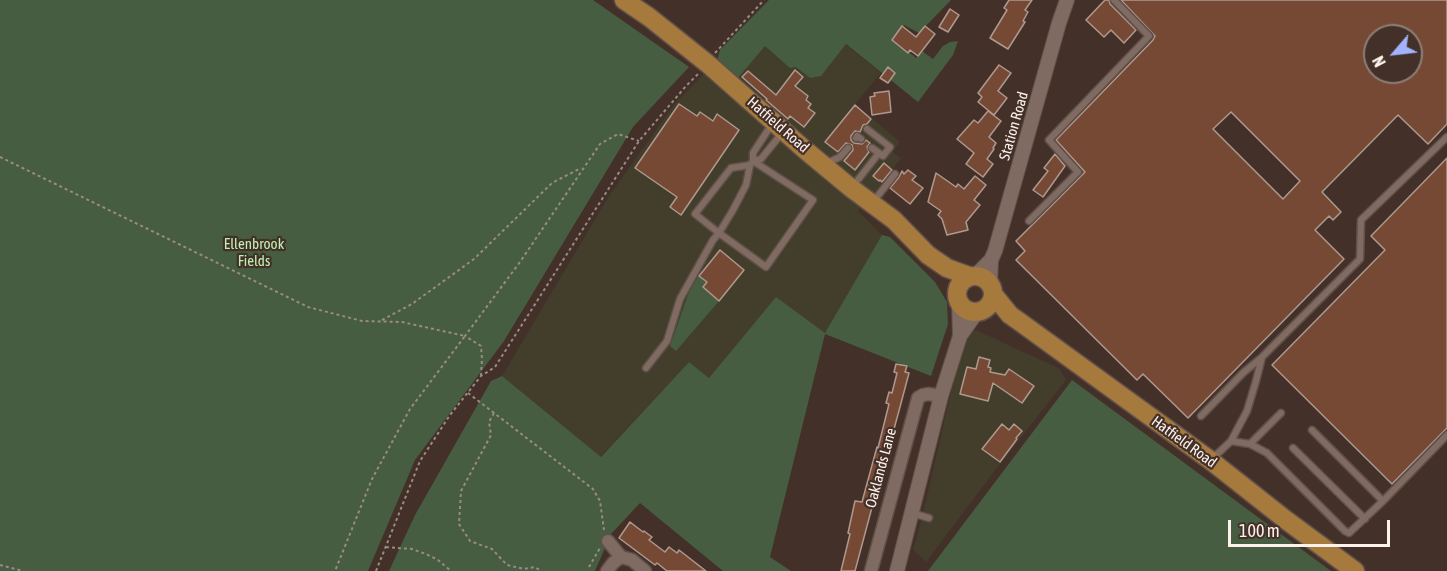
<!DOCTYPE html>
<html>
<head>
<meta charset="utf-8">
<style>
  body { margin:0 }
  #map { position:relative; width:1447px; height:571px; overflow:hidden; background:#433129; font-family:"Asap Condensed",sans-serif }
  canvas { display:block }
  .north { position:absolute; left:1363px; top:24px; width:60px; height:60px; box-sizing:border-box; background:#433129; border:2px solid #8d7e77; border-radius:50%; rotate:242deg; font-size:16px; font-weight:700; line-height:24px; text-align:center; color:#fdf1eb }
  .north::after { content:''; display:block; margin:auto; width:21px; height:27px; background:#a2b2fd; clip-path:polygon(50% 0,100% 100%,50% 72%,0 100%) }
  .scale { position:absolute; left:1228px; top:520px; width:162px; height:27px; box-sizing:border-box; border:3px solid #fdf1eb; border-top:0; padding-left:8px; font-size:18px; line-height:21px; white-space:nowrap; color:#fdf1eb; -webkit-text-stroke:4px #433129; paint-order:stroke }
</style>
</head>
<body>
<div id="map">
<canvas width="1447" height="571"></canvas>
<div class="north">N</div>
<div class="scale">100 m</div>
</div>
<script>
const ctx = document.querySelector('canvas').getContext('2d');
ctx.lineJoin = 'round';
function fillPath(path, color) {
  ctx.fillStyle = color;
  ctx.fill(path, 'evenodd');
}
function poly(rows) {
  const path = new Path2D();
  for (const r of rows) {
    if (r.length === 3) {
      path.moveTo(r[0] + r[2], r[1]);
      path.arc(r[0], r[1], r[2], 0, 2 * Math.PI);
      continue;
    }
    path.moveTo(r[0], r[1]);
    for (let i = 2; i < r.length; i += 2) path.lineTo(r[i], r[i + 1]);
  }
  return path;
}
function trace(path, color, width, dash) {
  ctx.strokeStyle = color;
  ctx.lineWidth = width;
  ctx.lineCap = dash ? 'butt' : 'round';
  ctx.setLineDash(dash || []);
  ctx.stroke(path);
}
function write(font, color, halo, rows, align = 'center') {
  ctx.font = font + ' "Asap Condensed",sans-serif';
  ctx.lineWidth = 4.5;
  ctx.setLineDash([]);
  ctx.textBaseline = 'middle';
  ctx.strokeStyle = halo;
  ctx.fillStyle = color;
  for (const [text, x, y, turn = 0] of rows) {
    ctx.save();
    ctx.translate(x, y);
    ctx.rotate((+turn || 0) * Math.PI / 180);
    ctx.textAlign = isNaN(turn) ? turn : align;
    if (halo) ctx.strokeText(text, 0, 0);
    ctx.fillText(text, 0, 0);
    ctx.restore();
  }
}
fillPath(poly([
  [769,0,790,0,881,73,855,104,900,142,893,152,901,158,873,195,858,211,882,235,825,334,776,298,709,378,689,362,600,457,502,376,609,196,676,102,717,61,720,50],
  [976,330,1060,369,1066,380,996,469,926,562,913,550,921,522,951,392,969,332]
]), '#433d2b');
fillPath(poly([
  [0,0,593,0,689,67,633,127,504,341,415,460,368,571,0,571],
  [769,0,951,0,919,33,904,25,893,39,916,58,922,51,933,59,943,46,950,42,958,41,953,55,918,102,846,44,821,76,810,78,796,67,790,68,765,46,737,79,717,61,720,50],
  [882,235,890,237,935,282,947,302,948,324,931,376,825,334,770,557,791,571,723,571,640,503,611,534,595,571,389,571,415,515,491,381,502,376,601,457,689,362,709,378,776,297,825,333],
  [699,275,707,282,703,287,719,301,676,351,670,346,689,292],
  [1072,380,1331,571,928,571]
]), '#465d41');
const building = poly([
  [1009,0,1032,0,1025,10,1028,12,1023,21,1025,22,1008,49,990,38,1007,10,1004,8,1009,0],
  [1105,0,1109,0,1110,4,1136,30,1124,43,1111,30,1104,37,1086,20,1105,0],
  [1121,0,1447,0,1447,124,1428,144,1398,115,1322,192,1341,212,1333,220,1329,216,1315,230,1344,259,1188,418,1143,374,1137,380,1016,260,1025,251,1016,241,1085,172,1056,140,1153,40,1155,36,1121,0],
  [1375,36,1411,36,1411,72,1375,72,1375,36],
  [1231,112,1300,181,1283,199,1213,129,1231,112],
  [950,9,959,15,948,32,939,27,950,9],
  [902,26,916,37,925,26,935,34,918,56,910,50,908,53,892,40,902,26],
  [999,65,1011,73,998,91,1007,98,994,115,978,102,982,97,978,93,999,65],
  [888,67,895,73,888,83,880,78,888,67],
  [795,70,803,77,795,86,808,96,806,100,811,104,808,108,815,113,804,127,790,116,788,119,766,100,767,99,742,77,748,71,776,95,795,70],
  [889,91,891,112,872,115,870,97,875,96,874,93,889,91],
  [679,104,697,116,700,112,713,121,717,114,739,130,681,215,670,207,677,197,635,168,679,104],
  [855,105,871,119,867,124,863,125,860,132,855,131,851,136,851,140,854,143,862,144,866,140,870,143,867,147,869,152,855,170,844,161,853,150,852,145,846,143,838,152,825,142,855,105],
  [988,111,1001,121,989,137,996,143,993,148,994,149,987,159,993,164,983,177,966,164,974,153,957,139,974,120,978,123,988,111],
  [1055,154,1065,166,1043,197,1033,190,1048,171,1044,168,1055,154],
  [1447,158,1447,428,1392,484,1272,365,1385,250,1371,236,1447,158],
  [884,163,892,170,882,182,880,180,879,181,873,176,884,163],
  [908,170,916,176,912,180,923,188,910,204,890,188,899,177,902,171,904,174,908,170],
  [936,173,956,187,958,184,964,189,975,176,986,185,974,200,980,205,966,222,968,230,947,235,942,219,938,215,941,211,928,202,936,173],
  [720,250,744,270,719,301,703,287,707,282,699,276,720,250],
  [979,357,990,360,988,367,991,368,990,372,1005,375,1009,369,1034,386,1022,403,993,383,988,401,960,394,967,367,976,369,979,357],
  [896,364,907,366,905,372,909,373,900,407,891,440,890,440,855,571,841,571,850,534,848,533,855,501,862,502,877,447,878,448,889,404,886,403,889,392,892,393,897,373,894,372,896,364],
  [1002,424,1009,430,1014,424,1022,431,1016,438,1017,439,1000,462,982,449,1002,424],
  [630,522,643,532,644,531,652,537,649,540,665,552,669,547,677,553,679,550,706,571,667,571,657,563,655,565,619,538,630,522]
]);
fillPath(building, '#764935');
trace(building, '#af998f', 1.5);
const service = poly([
  [867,129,890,147,883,156,879,153],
  [856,138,857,136,861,139],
  [753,161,813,200,766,267,719,233,733,210,746,185,750,165,753,161,753,153,772,124],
  [753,161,761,159,782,133],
  [827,163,840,157,848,148],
  [853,186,879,153,872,148],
  [873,202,895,174],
  [1029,221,1078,172,1049,140,1149,36,1114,0],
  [646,368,667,341,680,299,713,240,719,233,695,214,731,168,750,165],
  [1201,416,1244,372,1261,358],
  [1312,430,1383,501],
  [1231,441,1250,444,1267,453,1345,531,1349,533,1383,501,1447,435],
  [1250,444,1281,413],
  [1293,448,1365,519],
  [1213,458,1231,441,1247,411,1256,381,1262,357,1360,259,1361,220,1447,137],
  [912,513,929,518]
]);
const minor = poly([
  [608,541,621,557,632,560,645,571],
  [607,571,613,563,621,557],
  [871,571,917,402,918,398,923,395,928,394,941,396]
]);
const tertiary = poly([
  [975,276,991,260,995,251,1059,23,1067,0],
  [990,284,991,260],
  [959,303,960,336],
  [897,571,941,396,960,336,977,312]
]);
const primary = poly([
  [624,0,649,17,708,64,804,149,851,188,894,220,928,255,947,268,969,276],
  [975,294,18],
  [993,294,1010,315,1020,322,1210,460,1286,520,1355,571]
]);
trace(service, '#60504a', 9);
trace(minor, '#60504a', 15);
trace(tertiary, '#60504a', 16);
trace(primary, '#60504a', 21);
trace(poly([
  [715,53,764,0],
  [0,157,308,307,362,321,402,322,465,336,410,409,372,479,335,571],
  [382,320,412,304,474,259,552,183,581,168],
  [481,376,482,359,481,346,465,336,520,262,600,144,618,134,639,141],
  [468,393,593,489,600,501,604,530],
  [494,413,489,422,491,435,461,491,459,524,470,541,492,549,507,565,524,569,535,567,541,571],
  [386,547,412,549,426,554,438,560,451,571],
  [0,565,23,571],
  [589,567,600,548],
  [376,571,420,461,450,415,481,376,495,367,639,141,686,86,699,73]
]), '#9a8b84', 2, [3, 3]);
trace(service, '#806b62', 6);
trace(minor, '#806b62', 12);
trace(tertiary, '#806b62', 14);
trace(primary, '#a6793d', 18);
write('15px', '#fdf1eb', '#433129', [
  ["Hatfield Road",778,125,41],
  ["Station Road",1014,126,-74],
  ["Hatfield Road",1184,442,36],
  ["Oaklands Lane",881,468,-75]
]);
write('15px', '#bdf0b2', '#433129', [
  ["Ellenbrook",254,244],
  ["Fields",254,261]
]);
</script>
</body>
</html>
